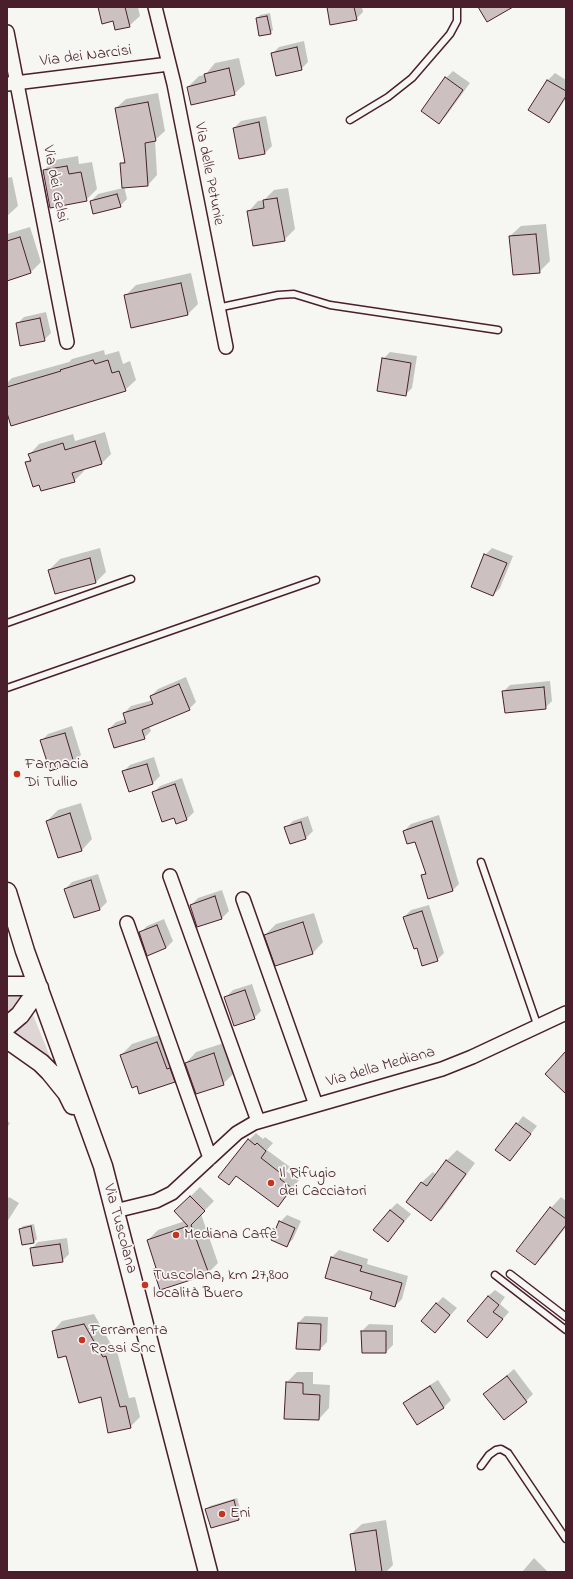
<!DOCTYPE html>
<html>
<head>
<meta charset="utf-8">
<style>
  body { margin:0 }
  #map { position:relative; width:573px; height:1579px; overflow:hidden; background:#f6f6f2; font-family:"Indie Flower",sans-serif }
  canvas { display:block }
  .frame { position:absolute; inset:0; border:8px solid #4a1f2b; pointer-events:none }
</style>
</head>
<body>
<div id="map">
<canvas width="573" height="1579"></canvas>
<div class="frame"></div>
</div>
<script>
const ctx = document.querySelector('canvas').getContext('2d');
ctx.lineJoin = 'round';
function fillPath(path, color) {
  ctx.fillStyle = color;
  ctx.fill(path, 'evenodd');
}
function poly(rows) {
  const path = new Path2D();
  for (const r of rows) {
    path.moveTo(r[0], r[1]);
    for (let i = 2; i < r.length; i += 2) path.lineTo(r[i], r[i + 1]);
  }
  return path;
}
function trace(path, color, width, dash) {
  ctx.strokeStyle = color;
  ctx.lineWidth = width;
  ctx.lineCap = dash ? 'butt' : 'round';
  ctx.setLineDash(dash || []);
  ctx.stroke(path);
}
function write(font, color, halo, rows, align = 'center') {
  ctx.font = font + ' "Indie Flower",sans-serif';
  ctx.lineWidth = 3.5;
  ctx.setLineDash([]);
  ctx.textBaseline = 'middle';
  ctx.strokeStyle = halo;
  ctx.fillStyle = color;
  for (const [text, x, y, turn = 0] of rows) {
    ctx.save();
    ctx.translate(x, y);
    ctx.rotate((+turn || 0) * Math.PI / 180);
    ctx.textAlign = isNaN(turn) ? turn : align;
    if (halo) ctx.strokeText(text, 0, 0);
    ctx.fillText(text, 0, 0);
    ctx.restore();
  }
}
fillPath(poly([
  [7,990,24,995,7,1018],
  [31,1010,51,1059,9,1033]
]), '#ddd6d5');
fillPath(poly([
  [99,7,138,7,140,16,129,26],
  [328,7,362,7,363,12,356,19],
  [270,13,273,30,270,33,257,18,260,15],
  [304,41,308,62,301,69,272,54,279,47],
  [239,58,245,84,234,94,188,87,199,76,205,75,215,63],
  [453,71,470,83,446,116,439,123,446,78],
  [555,73,566,80,566,98,555,115,548,122,529,109,548,80],
  [158,93,165,131,155,140,157,175,148,185,124,186,127,199,120,206,91,201,98,194,123,188,121,164,126,160,116,108,126,99],
  [266,116,272,146,265,153,240,158,234,128,241,121],
  [78,156,79,164,92,162,97,189,86,200,44,170,55,160],
  [12,177,18,206,7,216,7,178],
  [288,188,295,229,284,240,248,212,258,201,264,200,274,190],
  [546,224,550,261,539,272,510,236,521,226],
  [30,227,41,262,31,272,7,280,7,234],
  [191,273,198,304,188,314,125,296,136,285],
  [46,312,51,333,44,340,17,324,24,317],
  [104,350,105,355,119,351,123,364,130,361,136,380,125,390,7,409,7,383,12,378,69,362,72,359],
  [390,352,417,356,412,388,405,395,383,359],
  [105,432,111,454,101,464,83,469,84,471,74,481,40,484,26,463,31,458,30,454,39,444,73,434,75,441],
  [100,548,106,572,96,582,56,593,49,570,60,559],
  [492,548,513,556,500,588,493,595,485,555],
  [186,677,196,702,189,709,149,726,151,731,144,738,109,729,116,722,126,719,124,713,131,706,153,700,151,696,158,689],
  [550,681,552,701,545,708,503,692,510,685],
  [72,726,81,755,74,762,51,769,41,741,48,734],
  [154,757,160,776,153,783,129,791,123,772,130,765],
  [182,778,194,812,187,819,176,823,174,817,153,793,160,786],
  [81,803,92,839,82,850,59,857,47,821,58,810],
  [439,815,459,884,452,891,422,876,426,872,416,841,404,831,411,824],
  [308,816,313,831,306,838,291,843,286,828,293,821],
  [98,874,107,902,100,909,65,889,72,882],
  [222,890,229,911,222,918,198,926,191,905,198,898],
  [429,905,444,953,437,960,418,947,404,917,411,910],
  [314,913,323,942,313,953,276,965,265,935,276,924],
  [164,919,173,941,166,948,148,954,140,933,147,926],
  [252,984,261,1011,254,1018,226,997,233,990],
  [168,1032,185,1070,174,1081,137,1085,121,1055,132,1044],
  [224,1043,234,1073,223,1084,186,1063,196,1052],
  [523,1116,537,1126,510,1160,497,1150],
  [7,1121,10,1123,7,1128],
  [256,1133,263,1139,265,1137,273,1143,267,1150,290,1167,286,1171,299,1180,278,1206,236,1175,249,1140],
  [457,1150,475,1163,442,1209,431,1220,408,1202,422,1182,433,1172,436,1175,447,1160],
  [200,1187,214,1201,201,1214,218,1263,208,1273,154,1269,157,1266,148,1240,158,1230,185,1221,176,1211],
  [9,1197,19,1203,7,1222,7,1200],
  [561,1197,566,1201,566,1227,546,1253,535,1264,518,1250,551,1208],
  [397,1203,411,1214,388,1241,390,1210],
  [287,1215,301,1221,293,1239,286,1246,280,1222],
  [34,1224,37,1239,34,1242,23,1244,20,1229,23,1226],
  [67,1238,69,1254,62,1261,31,1249,38,1242],
  [339,1250,368,1259,367,1264,408,1276,402,1299,395,1306,373,1292,326,1277,332,1257],
  [495,1290,505,1297,500,1304,509,1312,487,1337,488,1296],
  [443,1297,457,1308,435,1332,436,1304],
  [94,1314,113,1348,116,1347,129,1398,135,1397,140,1417,130,1427,67,1355,53,1331,62,1321],
  [305,1316,328,1317,327,1342,320,1349,298,1323],
  [369,1324,393,1325,393,1345,386,1352,362,1331],
  [514,1369,533,1394,526,1401,485,1394],
  [297,1372,313,1372,313,1384,330,1385,329,1408,319,1419,287,1382],
  [438,1380,451,1400,444,1407,418,1424,405,1403,412,1396],
  [237,1498,242,1515,239,1519,212,1526,206,1509,210,1506],
  [386,1520,393,1565,386,1572,357,1572,351,1534,362,1524],
  [534,1558,548,1572,522,1572]
]), '#0003');
const building = poly([
  [98,7,125,7,130,27,115,30,113,21,102,24,98,7],
  [327,7,354,7,357,20,330,25,327,7],
  [478,7,513,7,487,22,478,7],
  [267,16,271,34,259,36,256,18,267,16],
  [297,47,302,70,276,76,271,53,297,47],
  [229,68,235,95,191,105,187,87,206,82,204,74,229,68],
  [445,77,463,90,439,124,421,111,445,77],
  [547,80,566,91,566,96,549,123,528,110,547,80],
  [148,102,156,141,145,143,148,186,122,188,120,163,125,163,115,108,148,102],
  [259,122,265,154,239,159,233,128,259,122],
  [67,166,69,174,81,172,87,201,50,208,43,170,67,166],
  [117,194,121,207,93,214,90,201,117,194],
  [277,198,285,241,253,246,247,211,264,208,263,200,277,198],
  [536,234,540,273,513,275,509,236,536,234],
  [20,237,31,273,7,281,7,241,20,237],
  [181,283,188,315,131,328,124,295,181,283],
  [40,318,45,341,20,346,16,323,40,318],
  [382,358,411,363,406,396,377,391,382,358],
  [93,360,95,364,108,360,112,373,119,371,126,391,11,426,7,413,7,387,61,371,60,370,93,360],
  [95,441,102,464,72,473,75,482,41,491,39,485,33,487,25,462,31,461,28,454,63,443,65,450,95,441],
  [484,554,507,563,493,596,471,587,484,554],
  [90,558,96,583,55,594,48,570,90,558],
  [179,684,190,710,142,730,145,739,114,748,108,729,126,723,123,713,153,704,150,696,179,684],
  [544,687,546,709,505,713,502,691,544,687],
  [65,733,74,763,50,771,40,740,65,733],
  [147,764,153,784,129,792,122,771,147,764],
  [175,784,187,820,176,824,174,818,162,822,152,792,175,784],
  [70,813,82,851,58,858,46,821,70,813],
  [432,821,453,891,428,899,421,875,426,874,415,842,407,844,403,831,432,821],
  [301,822,306,839,290,844,284,827,301,822],
  [91,880,100,910,74,918,64,889,91,880],
  [215,896,222,919,197,927,190,905,215,896],
  [422,911,438,961,422,966,417,948,414,949,403,917,422,911],
  [303,922,313,954,275,966,264,935,303,922],
  [157,925,166,948,147,956,139,932,157,925],
  [245,990,255,1019,234,1026,224,997,245,990],
  [157,1042,167,1069,170,1068,175,1082,139,1094,137,1086,132,1088,120,1055,157,1042],
  [566,1051,566,1094,545,1074,566,1051],
  [214,1053,224,1085,196,1094,185,1063,214,1053],
  [516,1123,531,1134,510,1161,495,1150,516,1123],
  [248,1139,255,1145,257,1143,266,1151,261,1158,283,1175,280,1179,292,1188,278,1207,236,1176,229,1185,218,1177,248,1139],
  [446,1160,466,1174,431,1221,406,1202,421,1182,427,1186,446,1160],
  [190,1196,205,1211,191,1225,209,1274,160,1290,153,1269,156,1268,147,1240,188,1226,174,1211,190,1196],
  [550,1207,566,1219,566,1225,535,1265,516,1251,550,1207],
  [390,1210,404,1221,388,1242,373,1230,390,1210],
  [279,1221,295,1228,287,1247,271,1240,279,1221],
  [31,1226,34,1243,22,1245,19,1229,31,1226],
  [60,1244,63,1262,33,1266,30,1248,60,1244],
  [331,1257,362,1266,360,1271,402,1283,395,1307,370,1299,372,1292,325,1278,331,1257],
  [488,1296,499,1305,493,1312,503,1319,487,1338,467,1321,488,1296],
  [436,1303,450,1315,435,1333,421,1321,436,1303],
  [298,1323,321,1324,320,1350,296,1349,298,1323],
  [84,1324,103,1357,106,1356,120,1407,126,1406,131,1428,108,1433,101,1397,79,1403,66,1356,58,1358,52,1331,84,1324],
  [361,1331,386,1331,386,1353,362,1353,361,1331],
  [507,1376,527,1402,504,1420,483,1394,507,1376],
  [286,1382,303,1383,303,1394,320,1395,319,1420,284,1419,286,1382],
  [430,1386,444,1408,417,1425,403,1403,430,1386],
  [234,1500,239,1520,211,1528,205,1509,234,1500],
  [376,1530,382,1572,356,1572,350,1534,376,1530]
]);
fillPath(building, '#ccc1c0');
trace(building, '#4a1f2b', 1);
const lane = poly([
  [350,120,388,97,412,78,450,34,457,21,457,7],
  [217,308,278,295,294,294,330,305,498,330],
  [7,623,131,579],
  [7,688,316,580],
  [481,862,538,1027],
  [510,1274,566,1317],
  [495,1275,566,1330],
  [481,1466,489,1455,496,1450,501,1449,508,1453,566,1539]
]);
const street = poly([
  [155,7,174,84,226,347],
  [7,32,67,342],
  [7,84,169,64],
  [170,876,258,1121],
  [243,899,316,1105],
  [127,923,210,1158],
  [115,1211,156,1201,172,1193,237,1133,254,1123,442,1069,472,1057,566,1013]
]);
const secondary = poly([
  [7,892,25,951,103,1166,208,1572],
  [7,986,24,986,39,988],
  [7,1026,20,1015,39,988],
  [7,1039,41,1063,50,1072,67,1093,73,1105]
]);
trace(lane, '#4a1f2b', 9);
trace(street, '#4a1f2b', 16);
trace(secondary, '#4a1f2b', 21);
trace(lane, '#f6f6f2', 6);
trace(street, '#f6f6f2', 13);
trace(secondary, '#f6f6f2', 18);
for (const [x, y, r, color] of [
  [17,774,4,"#c8321e"],
  [271,1183,4,"#c8321e"],
  [176,1235,4,"#c8321e"],
  [145,1285,4,"#c8321e"],
  [82,1340,4,"#c8321e"],
  [222,1514,4,"#c8321e"]
]) {
  const dot = new Path2D();
  dot.arc(x, y, r, 0, 2 * Math.PI);
  ctx.fillStyle = color;
  ctx.fill(dot);
  trace(dot, '#f6f6f2', 1.5);
}
write('16px', '#4a1f2b', '#f6f6f2', [
  ["Via dei Narcisi",86,57,-7],
  ["Via delle Petunie",208,174,79],
  ["Via dei Gelsi",54,184,79],
  ["Via della Mediana",381,1068,-16],
  ["Via Tuscolana",119,1229,75]
]);
write('16px', '#4a1f2b', '#f6f6f2', [
  ["Farmacia",25,765],
  ["Di Tullio",25,783],
  ["Il Rifugio",279,1174],
  ["dei Cacciatori",279,1192],
  ["Mediana Caffè",184,1235],
  ["Tuscolana, km 27,800",153,1276],
  ["località Buero",153,1294],
  ["Ferramenta",90,1331],
  ["Rossi Snc",90,1349],
  ["Eni",230,1514]
], 'left');
</script>
</body>
</html>
